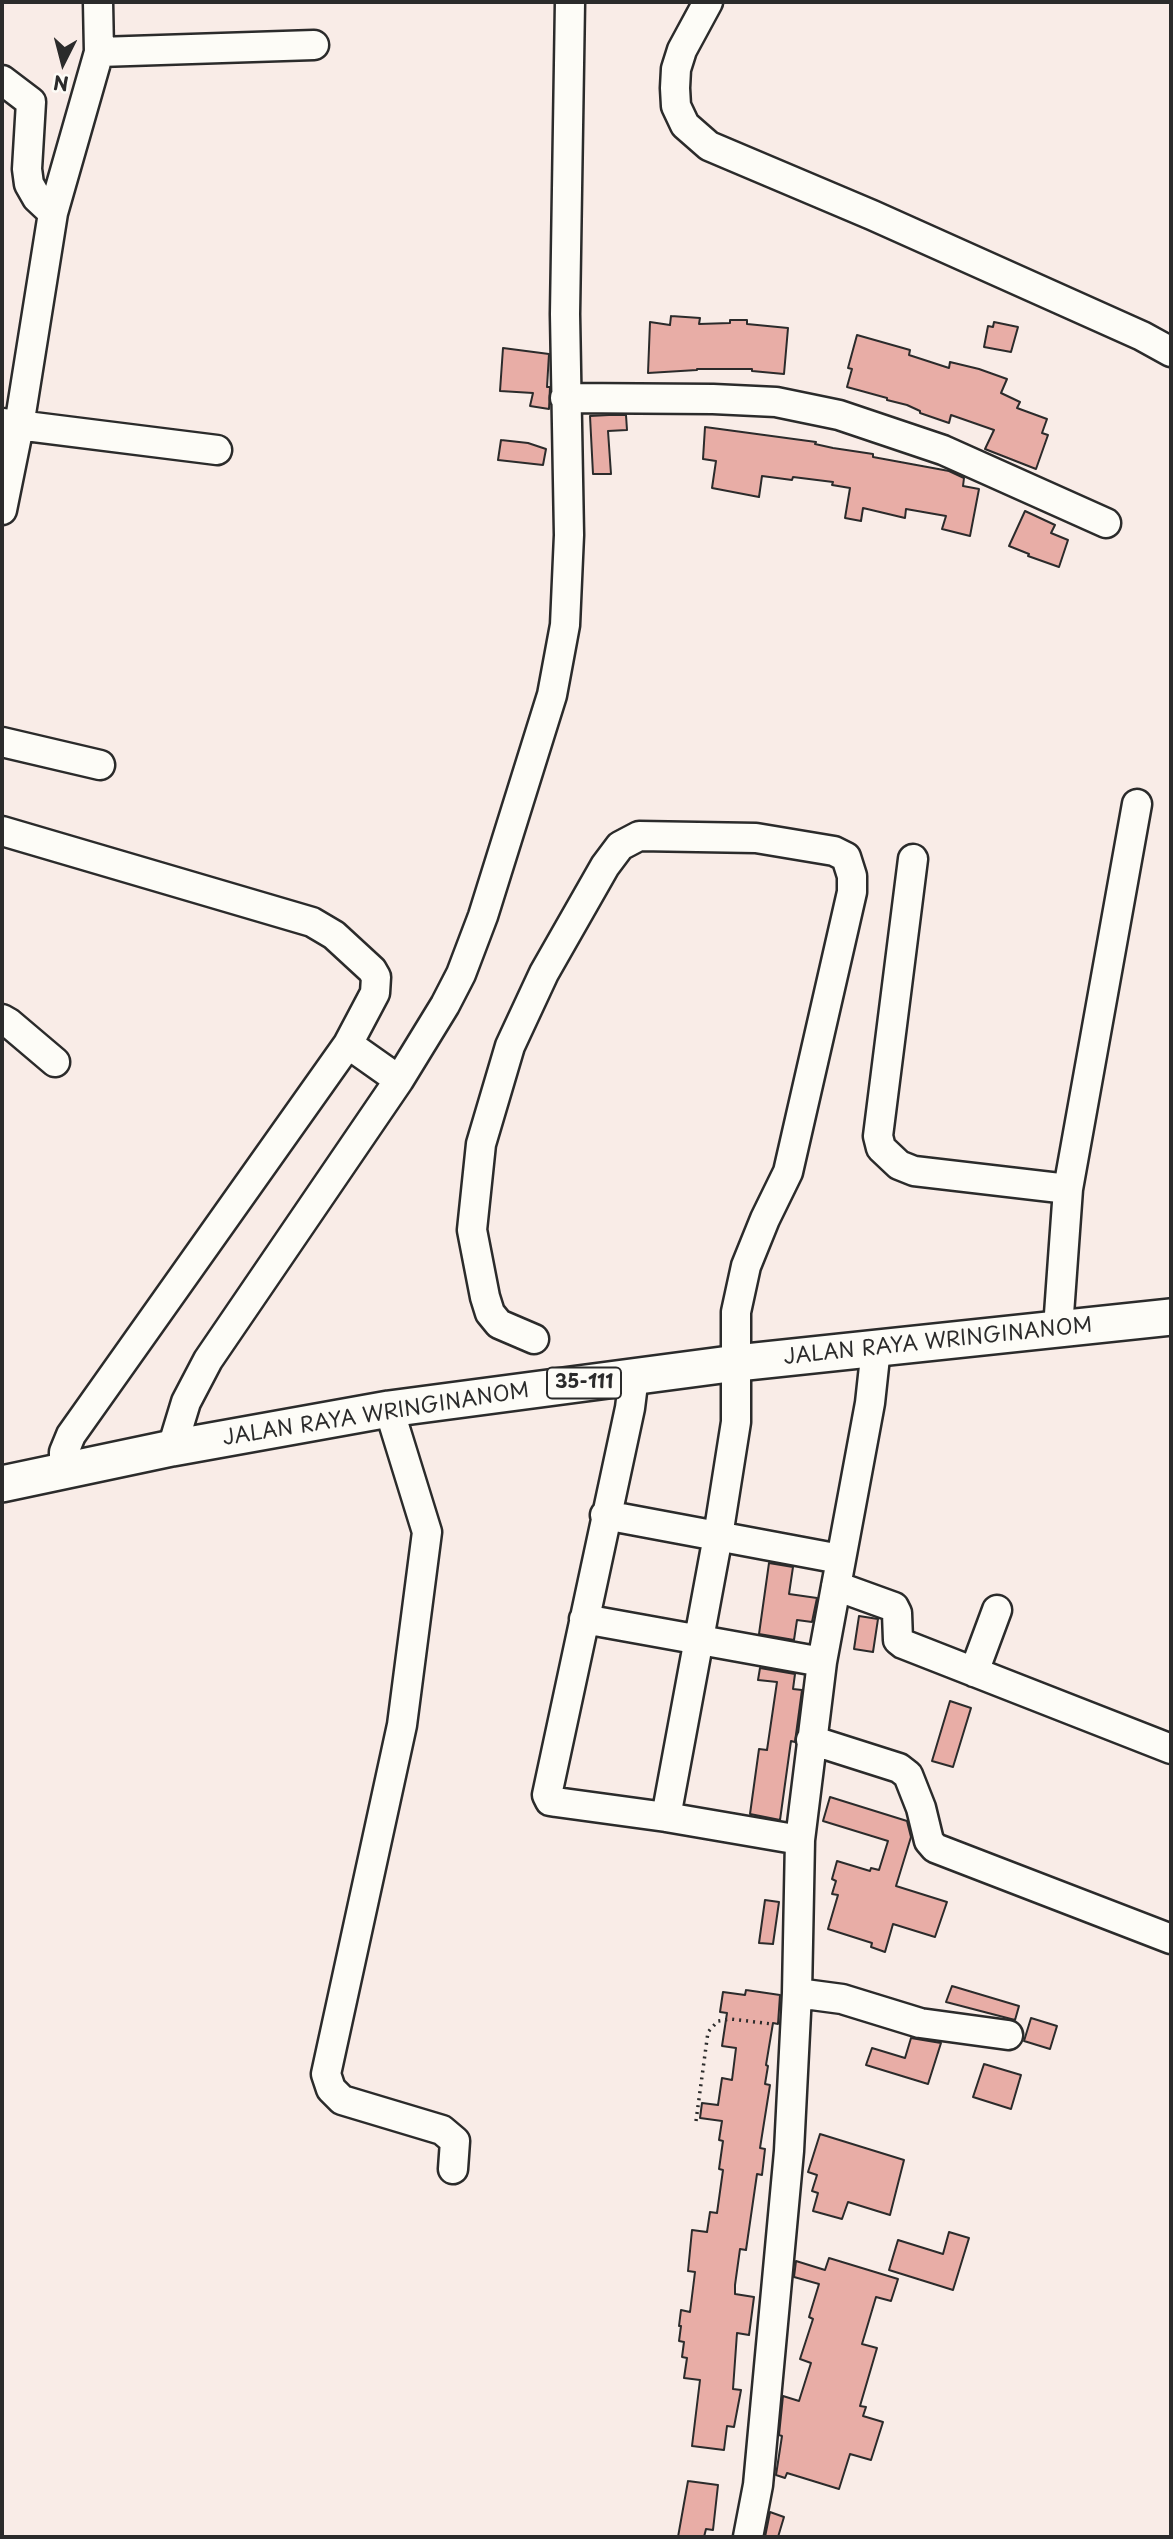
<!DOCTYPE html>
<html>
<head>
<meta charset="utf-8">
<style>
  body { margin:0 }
  #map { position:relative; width:1173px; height:2539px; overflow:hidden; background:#f9ece7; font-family:"Playpen Sans",sans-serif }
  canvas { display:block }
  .frame { position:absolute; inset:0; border:4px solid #2b2b2b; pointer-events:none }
  .north { position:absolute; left:28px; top:28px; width:70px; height:70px; -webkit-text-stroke:5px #fdfcf7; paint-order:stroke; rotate:186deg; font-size:19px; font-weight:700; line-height:28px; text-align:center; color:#2b2b2b }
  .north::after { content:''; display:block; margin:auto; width:24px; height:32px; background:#2b2b2b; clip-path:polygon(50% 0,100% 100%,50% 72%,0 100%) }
</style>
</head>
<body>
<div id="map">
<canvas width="1173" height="2539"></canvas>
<div class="frame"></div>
<div class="north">N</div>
</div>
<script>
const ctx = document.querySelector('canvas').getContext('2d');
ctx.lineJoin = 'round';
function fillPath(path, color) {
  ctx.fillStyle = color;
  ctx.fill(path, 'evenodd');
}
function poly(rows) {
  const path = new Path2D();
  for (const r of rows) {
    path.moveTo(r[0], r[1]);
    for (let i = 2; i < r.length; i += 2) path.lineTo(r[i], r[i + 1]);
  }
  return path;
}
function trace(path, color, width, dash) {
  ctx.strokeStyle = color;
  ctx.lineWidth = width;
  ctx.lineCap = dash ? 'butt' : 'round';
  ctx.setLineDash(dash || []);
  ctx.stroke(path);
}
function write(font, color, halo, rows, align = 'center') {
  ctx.font = font + ' "Playpen Sans",sans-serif';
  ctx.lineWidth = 5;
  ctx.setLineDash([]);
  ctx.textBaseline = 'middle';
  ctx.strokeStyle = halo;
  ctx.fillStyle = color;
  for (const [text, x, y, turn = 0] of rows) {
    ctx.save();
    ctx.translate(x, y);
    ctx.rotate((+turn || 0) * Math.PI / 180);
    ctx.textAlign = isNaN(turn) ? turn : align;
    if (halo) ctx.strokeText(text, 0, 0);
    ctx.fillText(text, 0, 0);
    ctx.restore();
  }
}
const building = poly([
  [671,316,700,318,699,324,730,323,730,320,747,320,747,324,788,328,784,374,752,371,752,369,697,369,697,370,648,373,650,322,670,325,671,316],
  [994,322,1018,327,1011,352,984,347,988,326,993,327,994,322],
  [857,335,910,350,909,355,949,368,950,362,979,369,1007,379,1001,393,1020,402,1017,408,1047,419,1042,433,1048,435,1036,469,985,449,994,430,951,415,949,423,920,413,920,411,907,405,887,400,887,398,847,387,852,369,848,368,857,335],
  [503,348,549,354,547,387,550,387,549,409,530,406,533,393,500,391,503,348],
  [609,415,626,415,627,430,608,431,611,474,593,474,590,416,609,415],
  [705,427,816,442,815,444,833,448,873,454,873,457,949,471,964,478,963,486,979,489,970,536,942,529,946,516,906,509,905,518,863,508,861,521,845,518,850,488,832,485,833,482,793,477,792,480,762,476,759,497,712,488,716,461,703,459,705,427],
  [501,440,528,443,546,449,543,465,498,460,501,440],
  [1025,511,1055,525,1051,533,1068,540,1059,567,1028,556,1029,554,1009,546,1025,511],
  [769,1563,793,1567,789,1594,817,1598,812,1622,797,1620,794,1640,759,1634,769,1563],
  [859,1616,878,1619,873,1652,854,1649,859,1616],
  [760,1668,795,1674,793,1689,802,1690,795,1742,791,1741,780,1820,750,1814,759,1749,767,1750,777,1682,758,1680,760,1668],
  [950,1701,971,1708,953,1767,932,1761,950,1701],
  [830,1797,907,1821,911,1837,896,1886,947,1902,935,1937,893,1924,885,1952,871,1947,872,1943,828,1929,838,1895,832,1894,836,1881,832,1879,837,1861,870,1871,871,1868,879,1870,888,1841,823,1821,830,1797],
  [765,1900,779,1902,773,1944,759,1943,765,1900],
  [952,1986,1019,2006,1015,2020,946,2002,952,1986],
  [746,1990,780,1995,778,2024,773,2023,766,2065,768,2066,765,2084,770,2085,760,2148,765,2149,762,2175,757,2174,746,2250,740,2249,735,2285,735,2294,754,2297,749,2335,737,2333,733,2389,741,2390,734,2427,727,2426,724,2450,692,2446,700,2380,684,2378,687,2358,682,2357,684,2342,679,2341,681,2326,679,2326,681,2310,690,2312,695,2272,688,2271,692,2230,707,2232,710,2212,717,2213,723,2170,719,2169,723,2141,719,2140,722,2121,700,2118,702,2103,718,2105,722,2078,732,2080,736,2048,722,2046,727,2013,720,2012,723,1992,745,1995,746,1990],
  [1031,2018,1057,2026,1050,2049,1024,2041,1031,2018],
  [911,2038,941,2043,928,2084,866,2065,872,2048,905,2058,911,2038],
  [984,2064,1021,2075,1011,2109,973,2097,984,2064],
  [820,2134,904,2160,890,2215,848,2202,842,2219,813,2211,818,2193,812,2191,817,2175,808,2172,820,2134],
  [949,2232,969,2238,953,2290,889,2270,898,2240,943,2254,949,2232],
  [829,2258,898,2279,891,2301,876,2297,862,2344,877,2348,860,2406,866,2407,863,2416,883,2422,871,2460,850,2454,839,2489,787,2473,785,2478,776,2475,782,2436,779,2435,783,2396,799,2401,811,2363,800,2359,813,2319,809,2317,819,2284,794,2277,796,2261,825,2270,829,2258],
  [688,2481,718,2485,713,2530,706,2529,704,2537,678,2537,688,2481],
  [770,2512,784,2517,778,2537,765,2537,770,2512]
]);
fillPath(building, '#e8ada6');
trace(building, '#2b2b2b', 2);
const minor = poly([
  [708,2,682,50,676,69,675,88,676,106,685,125,709,146,872,215,1142,336,1171,352],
  [99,52,314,45],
  [2,80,31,102,27,169,29,184,37,198,53,213],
  [565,398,713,399,776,402,839,415,943,450,1106,523],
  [2,423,217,450],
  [2,510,19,426,53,213,99,52,98,2],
  [2,742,100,765],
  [2,831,312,922,334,935,372,970,376,977,375,993,348,1044,71,1435,64,1452,64,1470],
  [913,859,878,1136,881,1148,899,1165,914,1171,1068,1189],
  [2,1019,9,1023,55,1062],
  [348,1044,399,1080],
  [1058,1328,1068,1189,1137,804],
  [534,1339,499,1324,490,1313,485,1297,472,1230,481,1144,510,1046,544,973,605,866,620,846,639,836,756,838,834,851,846,857,852,876,852,892,788,1172,765,1219,746,1266,736,1312,736,1422,718,1536,666,1817],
  [634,1376,630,1408,547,1795,550,1801,556,1802,666,1817,800,1840],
  [389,1409,427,1532,402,1725,326,2074,331,2089,342,2100,442,2130,455,2141,453,2169],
  [172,1448,186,1402,208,1360,399,1080,445,1005,461,974,483,916,552,695,565,625,569,535,565,314,570,2],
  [605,1515,840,1559],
  [836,1586,894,1607,897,1613,898,1640,903,1644,1171,1749],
  [584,1619,822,1662],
  [974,1672,997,1610],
  [811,1740,899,1768,908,1775,921,1808,929,1841,935,1848,1171,1939],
  [797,1993,842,1999,920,2023,1008,2035],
  [748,2537,758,2485,789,2151,797,1993,800,1840,822,1662,870,1403,876,1348]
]);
const major = poly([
  [2,1484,172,1448,389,1409,737,1363,1171,1317]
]);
trace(minor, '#2b2b2b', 33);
trace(major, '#2b2b2b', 40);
trace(poly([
  [696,2121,708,2032,718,2021,731,2019,772,2024]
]), '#2b2b2b', 3.5, [2, 5]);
trace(minor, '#fdfcf7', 28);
trace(major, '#fdfcf7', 35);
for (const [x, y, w] of [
  [584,1383,74]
]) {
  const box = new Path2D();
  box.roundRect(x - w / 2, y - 15.5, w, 31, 5);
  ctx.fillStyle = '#fdfcf7';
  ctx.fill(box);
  trace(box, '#2b2b2b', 2);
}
write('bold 19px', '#2b2b2b', null, [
  ["35-111",584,1383]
]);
write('21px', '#2b2b2b', '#fdfcf7', [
  ["JALAN RAYA WRINGINANOM",938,1342,-6],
  ["JALAN RAYA WRINGINANOM",376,1415,-9]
]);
</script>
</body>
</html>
